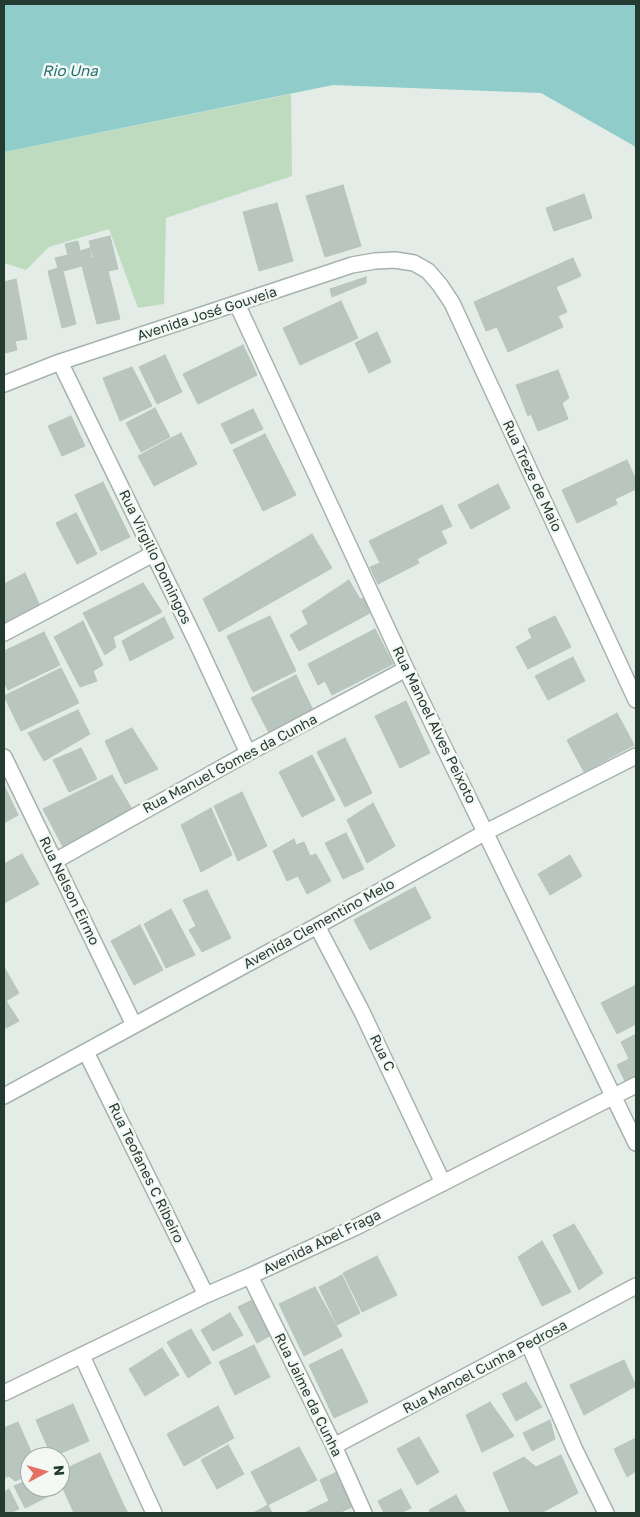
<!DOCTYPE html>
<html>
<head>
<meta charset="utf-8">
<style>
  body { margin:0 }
  #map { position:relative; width:640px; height:1517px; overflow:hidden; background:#e3ece6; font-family:"Golos Text",sans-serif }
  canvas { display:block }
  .frame { position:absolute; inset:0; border:5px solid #243b31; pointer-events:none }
  .north { position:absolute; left:20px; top:1447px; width:50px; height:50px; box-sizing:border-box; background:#f3f8f5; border:1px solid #a0aca7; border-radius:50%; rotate:84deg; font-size:14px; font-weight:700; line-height:20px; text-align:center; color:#243b31 }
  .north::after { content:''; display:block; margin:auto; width:18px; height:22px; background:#e66f66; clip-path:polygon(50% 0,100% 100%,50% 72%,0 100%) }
</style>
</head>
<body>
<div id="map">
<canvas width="640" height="1517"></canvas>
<div class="frame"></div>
<div class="north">N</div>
</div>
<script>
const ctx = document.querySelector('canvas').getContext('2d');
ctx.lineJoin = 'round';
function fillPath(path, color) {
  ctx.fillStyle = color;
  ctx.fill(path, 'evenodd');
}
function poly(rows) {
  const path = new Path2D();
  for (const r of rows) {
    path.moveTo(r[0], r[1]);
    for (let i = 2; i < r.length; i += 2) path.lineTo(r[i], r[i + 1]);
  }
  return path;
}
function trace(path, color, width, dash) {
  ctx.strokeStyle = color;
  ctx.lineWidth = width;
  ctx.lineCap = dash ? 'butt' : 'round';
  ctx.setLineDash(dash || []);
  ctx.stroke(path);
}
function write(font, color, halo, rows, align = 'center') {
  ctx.font = font + ' "Golos Text",sans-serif';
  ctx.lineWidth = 5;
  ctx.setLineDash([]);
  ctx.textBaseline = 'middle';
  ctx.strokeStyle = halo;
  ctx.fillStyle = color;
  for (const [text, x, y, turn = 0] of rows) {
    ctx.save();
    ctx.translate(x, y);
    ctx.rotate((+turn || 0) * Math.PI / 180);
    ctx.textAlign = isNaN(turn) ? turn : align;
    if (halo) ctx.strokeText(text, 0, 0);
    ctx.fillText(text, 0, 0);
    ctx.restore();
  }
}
fillPath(poly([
  [291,94,292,176,166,218,164,304,138,308,109,229,49,247,26,270,4,263,4,152]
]), '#bedbc0');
fillPath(poly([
  [4,4,636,4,636,147,541,93,333,85,4,152]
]), '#90ccca');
const building = poly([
  [343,185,361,246,325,257,306,196,343,185],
  [584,194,592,218,554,231,546,208,584,194],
  [277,203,293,261,259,271,243,212,277,203],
  [110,236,118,269,108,271,120,319,97,324,82,266,63,271,76,324,62,328,48,271,58,268,55,258,68,255,65,244,78,241,80,251,90,248,91,256,83,259,93,257,89,241,110,236],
  [573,258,581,276,556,287,567,312,558,316,563,327,508,352,497,327,486,331,474,302,573,258],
  [366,277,366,283,332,297,330,289,366,277],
  [16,279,27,339,15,341,17,350,5,353,4,282,16,279],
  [341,301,358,338,300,365,283,328,341,301],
  [377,332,391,362,369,373,355,343,377,332],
  [243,345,257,375,198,404,183,374,243,345],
  [165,355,182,392,157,404,139,367,165,355],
  [132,367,152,406,120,421,103,378,132,367],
  [558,370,569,398,562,403,568,419,538,431,531,414,528,416,516,385,558,370],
  [155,408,170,437,141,452,126,423,155,408],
  [253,409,263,429,231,444,221,424,253,409],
  [71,416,85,446,62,456,48,426,71,416],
  [181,433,197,464,154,486,138,456,181,433],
  [265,434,296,495,263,511,233,450,265,434],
  [627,460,635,478,636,477,636,489,615,499,617,504,577,523,562,490,627,460],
  [103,482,130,537,101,551,75,495,103,482],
  [498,484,510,508,471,529,458,505,498,484],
  [442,505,452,526,441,531,447,543,417,559,419,563,378,584,370,567,380,563,369,541,442,505],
  [76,513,97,554,77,564,56,523,76,513],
  [312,534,332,568,219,632,203,599,312,534],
  [25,573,40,606,4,624,4,584,25,573],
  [349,580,360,599,364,598,370,613,299,651,290,635,308,624,302,611,349,580],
  [143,583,162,612,113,637,116,647,105,655,83,613,143,583],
  [270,616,296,671,253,692,227,636,270,616],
  [555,616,571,647,528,669,516,647,532,638,528,629,555,616],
  [164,617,174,638,130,661,122,641,164,617],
  [83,621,103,665,93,671,97,681,80,687,54,637,83,621],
  [375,629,393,664,332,695,325,681,318,685,308,664,375,629],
  [44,632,60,665,8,690,4,682,4,651,44,632],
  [573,657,585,681,548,700,535,676,573,657],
  [61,668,79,703,21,731,4,696,61,668],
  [296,675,313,710,269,733,251,698,296,675],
  [406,701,430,753,400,768,375,716,406,701],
  [78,710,90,734,44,761,28,733,78,710],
  [617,713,634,745,584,772,567,740,617,713],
  [132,728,158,769,125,784,105,741,132,728],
  [345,738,372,793,345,807,317,752,345,738],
  [81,748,97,779,69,792,53,760,81,748],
  [312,755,335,800,302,817,279,772,312,755],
  [112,775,132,809,63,847,43,809,112,775],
  [4,785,18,815,4,823,4,785],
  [242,792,267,846,238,861,214,806,242,792],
  [373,803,395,846,367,863,347,820,373,803],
  [211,808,232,855,201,872,181,825,211,808],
  [346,833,364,869,343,879,325,843,346,833],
  [294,839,296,845,304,842,310,856,316,854,331,881,307,894,298,876,287,881,273,851,294,839],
  [22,854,39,884,4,903,4,864,22,854],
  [570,855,582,876,550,895,538,874,570,855],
  [415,887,431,918,370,950,354,920,415,887],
  [207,890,231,938,202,952,189,930,196,926,183,900,207,890],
  [171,909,195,955,166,968,144,924,171,909],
  [140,925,163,970,134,985,111,941,140,925],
  [4,967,19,993,6,1001,19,1021,4,1029,4,967],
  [636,985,636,1024,617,1034,601,1003,636,985],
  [636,1034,636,1078,626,1083,617,1065,629,1059,621,1042,636,1034],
  [574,1224,603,1273,579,1290,553,1235,574,1224],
  [542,1241,571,1292,542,1306,518,1257,542,1241],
  [377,1256,397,1295,362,1312,343,1273,377,1256],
  [342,1275,360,1313,337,1325,319,1287,342,1275],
  [315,1287,342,1336,304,1356,279,1304,315,1287],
  [254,1299,273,1334,257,1343,238,1307,254,1299],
  [230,1313,243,1335,213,1351,201,1330,230,1313],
  [191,1329,211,1363,188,1378,167,1342,191,1329],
  [254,1345,270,1377,235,1395,219,1362,254,1345],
  [162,1348,179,1375,145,1396,129,1369,162,1348],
  [342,1349,368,1402,334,1418,309,1365,342,1349],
  [624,1360,636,1386,584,1415,570,1385,624,1360],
  [526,1382,542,1407,516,1421,502,1394,526,1382],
  [490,1402,514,1436,482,1452,466,1415,490,1402],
  [73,1404,89,1441,52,1457,36,1420,73,1404],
  [218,1406,234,1438,184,1466,167,1434,218,1406],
  [550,1420,555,1439,532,1451,523,1433,550,1420],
  [18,1422,33,1456,23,1460,30,1475,15,1481,9,1476,4,1478,4,1428,18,1422],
  [419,1437,439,1472,417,1485,397,1449,419,1437],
  [636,1438,636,1471,627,1477,614,1449,636,1438],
  [228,1445,244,1474,217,1489,201,1460,228,1445],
  [299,1447,317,1480,268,1505,251,1472,299,1447],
  [100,1453,125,1508,112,1513,74,1513,60,1482,60,1471,100,1453],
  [561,1455,578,1493,541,1513,510,1513,493,1473,524,1457,536,1467,561,1455],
  [337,1472,354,1506,339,1513,304,1513,329,1501,320,1480,337,1472],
  [30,1479,30,1487,44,1487,49,1496,25,1508,14,1486,30,1479],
  [9,1489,19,1509,10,1513,4,1513,4,1492,9,1489],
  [401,1489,411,1508,400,1513,384,1513,378,1501,401,1489],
  [456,1495,466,1513,430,1513,429,1510,456,1495],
  [268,1505,272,1513,253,1513,268,1505],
  [125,1508,128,1513,115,1513,125,1508]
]);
fillPath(building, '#b8c6bf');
trace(building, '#b6c5bc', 1);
const minor = poly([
  [237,304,406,669,636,1143],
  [60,362,196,641,248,753],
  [4,384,60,362,352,265,375,261,395,260,414,263,428,271,440,285,452,303,636,700],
  [4,633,153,554],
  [4,757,134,1025],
  [55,861,248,753,406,669],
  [317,926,362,1012,443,1183],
  [86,1052,206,1295],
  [4,1096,317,926,486,832,636,756],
  [250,1276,334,1446,364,1513],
  [529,1345,575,1450,606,1513],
  [82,1356,154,1513],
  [4,1393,206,1295,250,1276,356,1227,636,1085],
  [334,1446,636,1286]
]);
trace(minor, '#a6b3ac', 18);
trace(minor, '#fff', 15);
write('14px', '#243b31', '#f3f8f5', [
  ["Avenida José Gouveia",207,314,-18],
  ["Rua Treze de Maio",532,476,65],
  ["Rua Virgilio Domingos",155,557,64],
  ["Rua Manoel Alves Peixoto",434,725,64],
  ["Rua Manuel Gomes da Cunha",230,764,-28],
  ["Rua Nelson Eirmo",69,891,64],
  ["Avenida Clementino Melo",319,924,-29],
  ["Rua C",382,1053,64],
  ["Rua Teofanes C Ribeiro",146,1173,64],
  ["Avenida Abel Fraga",322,1242,-26],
  ["Rua Manoel Cunha Pedrosa",485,1367,-28],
  ["Rua Jaime da Cunha",308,1395,64]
]);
write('italic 15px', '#237271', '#f3f8f5', [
  ["Rio Una",70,71]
]);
</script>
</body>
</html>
